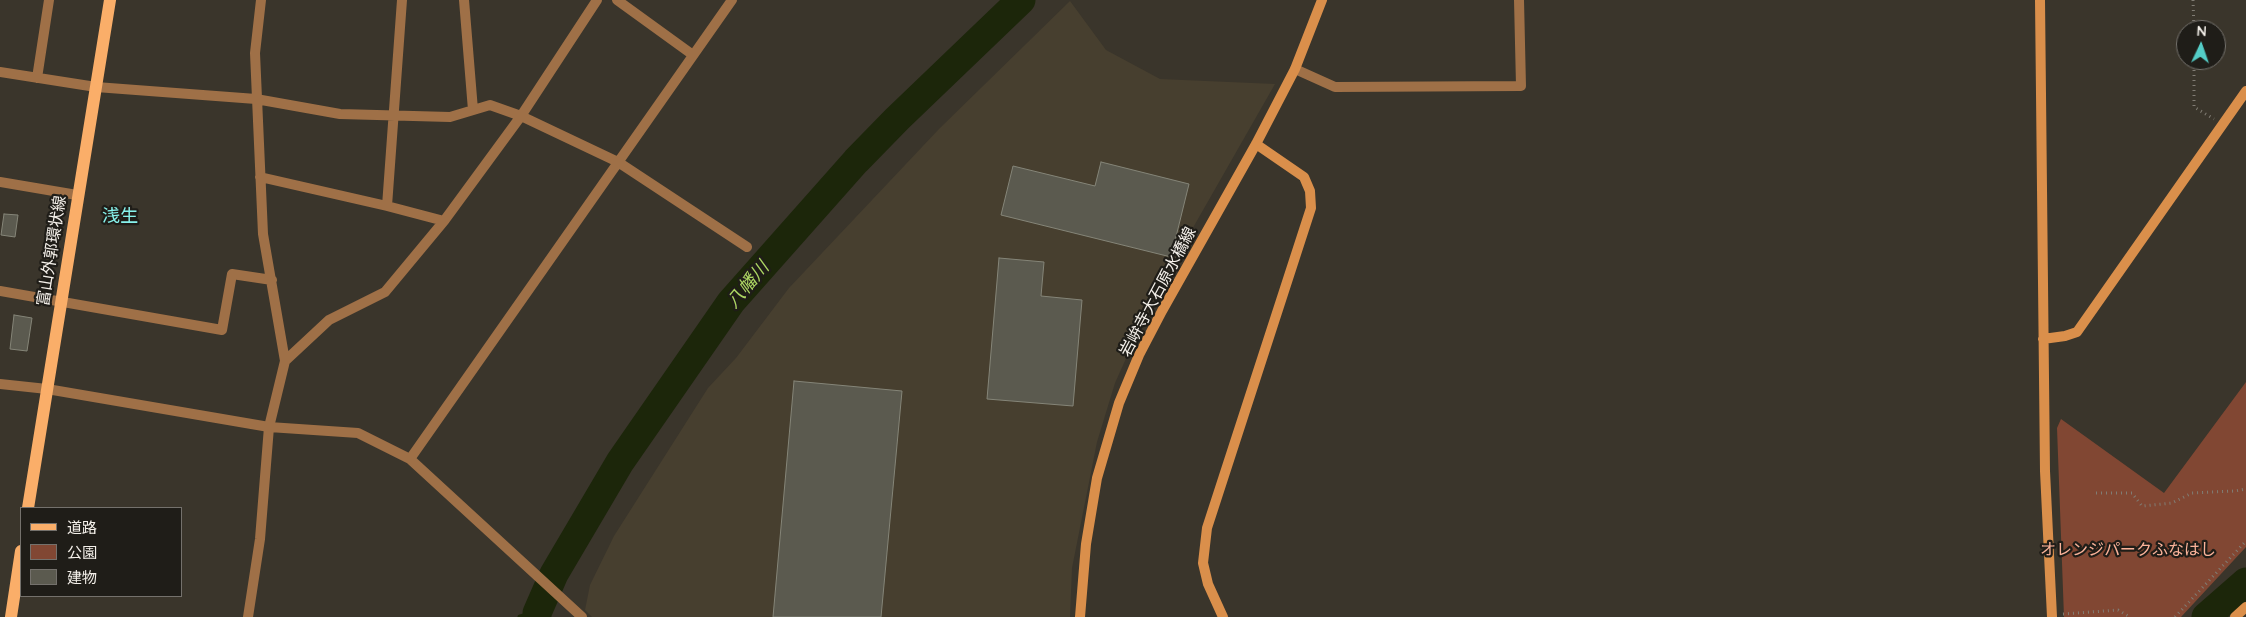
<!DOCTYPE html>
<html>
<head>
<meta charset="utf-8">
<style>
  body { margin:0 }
  #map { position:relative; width:2246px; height:617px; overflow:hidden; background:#3a352b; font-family:Quicksand,"Noto Sans JP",sans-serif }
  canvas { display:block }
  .legend { position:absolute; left:20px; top:507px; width:162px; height:90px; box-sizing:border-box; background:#1f1d18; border:1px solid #74716c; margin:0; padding:6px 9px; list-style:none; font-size:15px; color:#f4f0ea }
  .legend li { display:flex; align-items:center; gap:10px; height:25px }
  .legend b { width:25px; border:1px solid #74716c }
  .north { position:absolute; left:2176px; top:20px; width:50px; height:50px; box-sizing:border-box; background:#1f1d18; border:1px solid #74716c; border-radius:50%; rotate:3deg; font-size:14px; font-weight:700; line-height:20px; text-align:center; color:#f4f0ea }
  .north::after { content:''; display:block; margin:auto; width:18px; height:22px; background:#54cdc7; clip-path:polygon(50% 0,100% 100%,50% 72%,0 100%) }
</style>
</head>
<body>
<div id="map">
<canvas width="2246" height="617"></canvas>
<ul class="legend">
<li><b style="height:6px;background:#faae69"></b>道路</li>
<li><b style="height:14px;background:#814733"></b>公園</li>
<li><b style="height:14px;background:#5b5a4f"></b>建物</li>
</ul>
<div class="north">N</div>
</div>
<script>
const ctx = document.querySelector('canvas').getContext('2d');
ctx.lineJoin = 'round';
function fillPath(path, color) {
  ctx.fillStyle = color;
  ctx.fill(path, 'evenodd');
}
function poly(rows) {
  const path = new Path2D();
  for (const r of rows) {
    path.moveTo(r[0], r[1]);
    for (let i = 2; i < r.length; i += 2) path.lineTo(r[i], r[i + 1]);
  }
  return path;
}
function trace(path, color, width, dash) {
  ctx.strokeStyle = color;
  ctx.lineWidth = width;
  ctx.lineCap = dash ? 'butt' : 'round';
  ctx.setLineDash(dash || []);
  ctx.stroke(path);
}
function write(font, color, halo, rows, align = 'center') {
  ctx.font = font + ' Quicksand,"Noto Sans JP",sans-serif';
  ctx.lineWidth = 4.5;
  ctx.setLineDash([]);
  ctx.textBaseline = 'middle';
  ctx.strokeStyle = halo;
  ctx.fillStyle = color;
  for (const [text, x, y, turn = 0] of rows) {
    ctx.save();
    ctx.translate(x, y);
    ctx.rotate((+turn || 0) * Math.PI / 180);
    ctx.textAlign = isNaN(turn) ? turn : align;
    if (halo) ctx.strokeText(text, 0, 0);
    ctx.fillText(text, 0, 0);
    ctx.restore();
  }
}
fillPath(poly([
  [1070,1,1106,50,1160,79,1275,84,1154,296,1115,383,1097,442,1072,568,1070,617,592,617,585,610,590,585,614,536,708,388,736,358,789,288,939,129]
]), '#473f2f');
fillPath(poly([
  [2246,382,2246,547,2181,617,2064,617,2057,428,2061,419,2164,493]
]), '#814733');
trace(poly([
  [520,617,537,613]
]), '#1c260a', 5);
trace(poly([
  [537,617,537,613,554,574,620,462,731,302,856,161,897,119,1021,0],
  [2206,617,2246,582]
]), '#1c260a', 29);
const building = poly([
  [1101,162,1189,184,1171,257,1001,215,1013,166,1095,186,1101,162],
  [4,214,18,215,15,237,1,235,4,214],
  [999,258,1044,262,1041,296,1082,300,1073,406,987,399,999,258],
  [14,315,32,318,27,351,10,349,14,315],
  [794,381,902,391,881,617,773,617,794,381]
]);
fillPath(building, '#5b5a4f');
trace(building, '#858578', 1);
trace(poly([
  [2193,0,2194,30],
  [2194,60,2194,107,2214,119],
  [2096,493,2132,493,2142,506,2172,503,2192,493,2235,491,2246,489],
  [2063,614,2118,610,2130,617],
  [2175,617,2246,541]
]), '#817d74', 3, [1, 4]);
trace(poly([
  [402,0,387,206,444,221],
  [464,0,473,110],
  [617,0,693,55],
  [1295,69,1335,87,1521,86,1519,0],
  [0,72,96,87,256,99,340,114,450,117,490,105,521,116,618,162,747,247],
  [37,78,49,0],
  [260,177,387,206],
  [0,182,77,195],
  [0,291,222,330,232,274,272,280],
  [285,361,329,320,385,292,444,221,521,116,597,0],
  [0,384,47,389,269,427,358,433,410,459,582,617],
  [410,459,732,0],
  [248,617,260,539,269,427,285,361,263,234,255,53,261,0]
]), '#9f7047', 10);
trace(poly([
  [2040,0,2045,471,2052,617],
  [2043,339,2065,336,2077,332,2246,91],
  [1080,617,1086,544,1097,478,1119,403,1139,355,1162,311,1256,144,1295,69,1322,0],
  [1223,617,1208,584,1203,563,1207,528,1311,208,1310,191,1304,177,1256,144],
  [2235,617,2246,607]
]), '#da8f4b', 10);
trace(poly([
  [28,508,110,0],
  [11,617,21,551]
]), '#faae69', 12);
write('16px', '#f4f0ea', '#1f1d18', [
  ["富山外郭環状線",52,251,-81],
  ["岩峅寺大石原水橋線",1158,292,-62]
]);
write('16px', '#fbb39a', '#1f1d18', [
  ["オレンジパークふなはし",2128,550]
]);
write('18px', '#87f2ec', '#1f1d18', [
  ["浅生",120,217]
]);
write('italic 18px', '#acd662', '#1f1d18', [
  ["八幡川",748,285,-50]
]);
</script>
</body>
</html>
